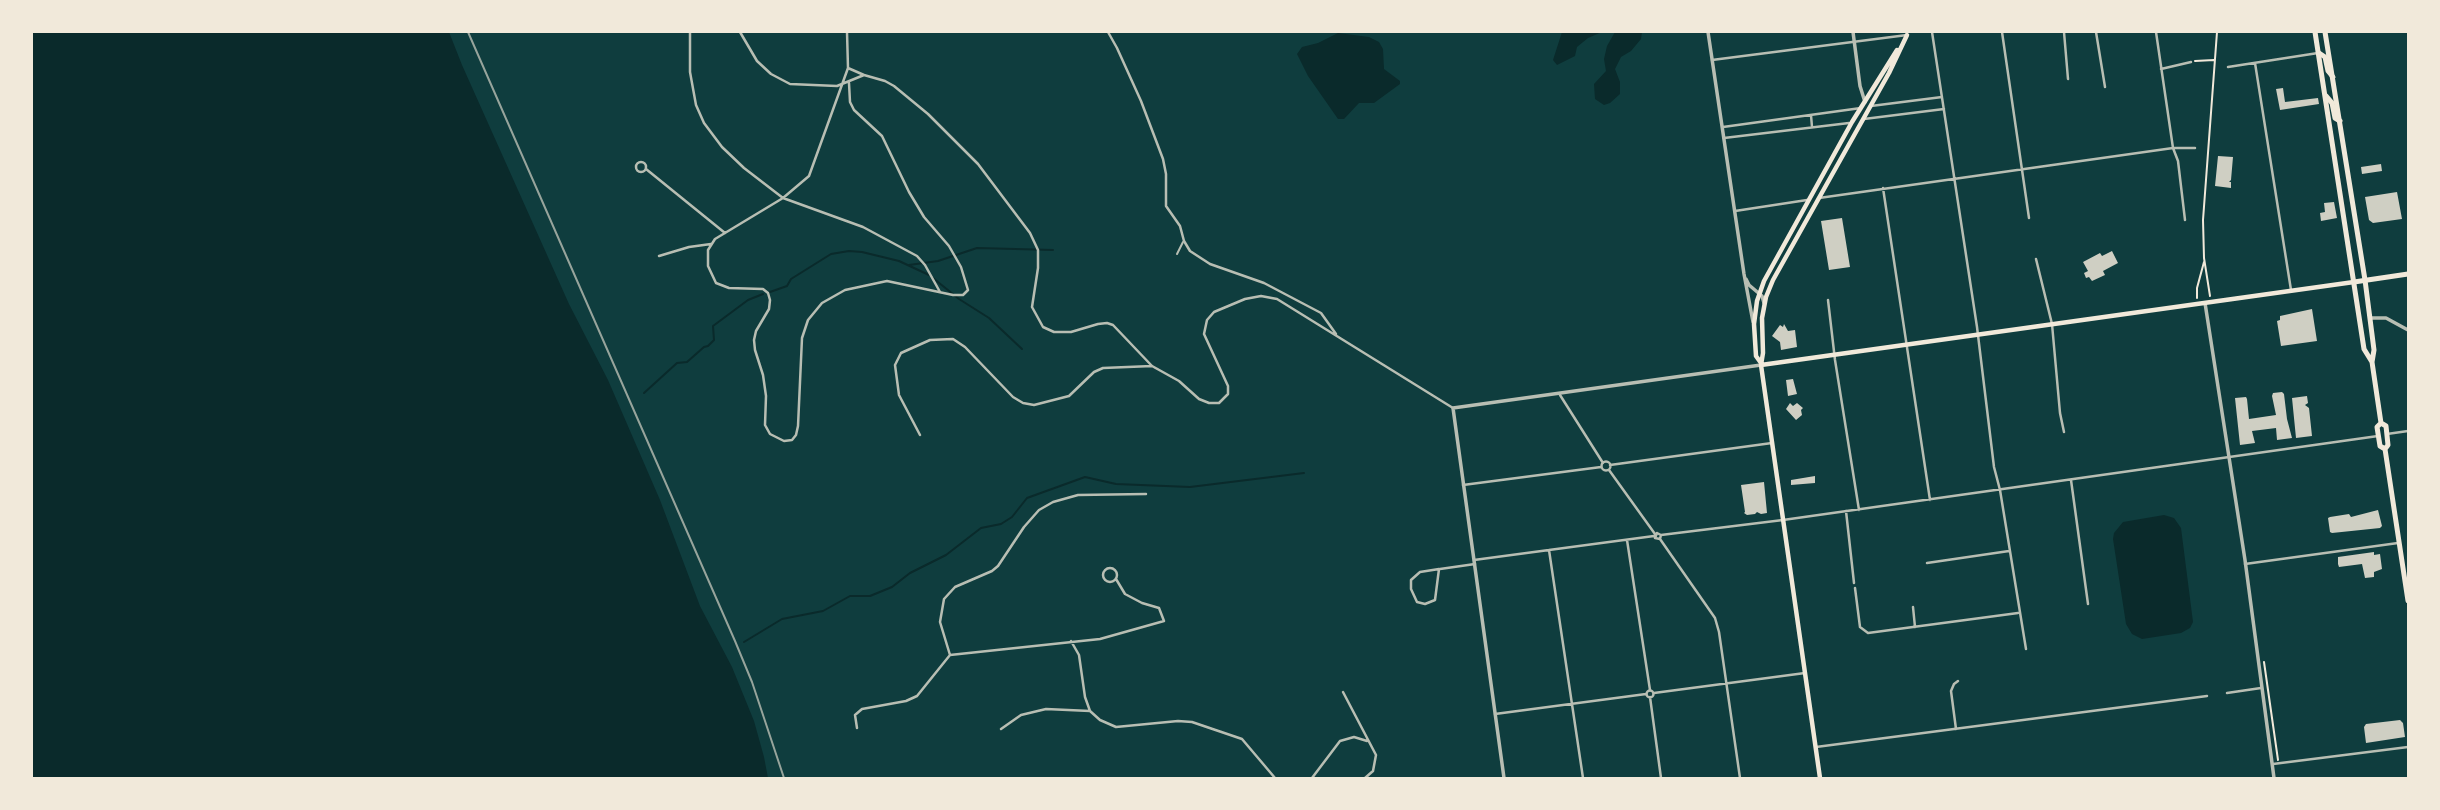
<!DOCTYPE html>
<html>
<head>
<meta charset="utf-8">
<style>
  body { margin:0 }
  #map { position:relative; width:2440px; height:810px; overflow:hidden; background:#0f3d3e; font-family:"Asap Condensed",sans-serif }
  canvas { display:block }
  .frame { position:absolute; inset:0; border:33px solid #f1e9da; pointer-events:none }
</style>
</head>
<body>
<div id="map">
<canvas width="2440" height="810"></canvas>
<div class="frame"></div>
</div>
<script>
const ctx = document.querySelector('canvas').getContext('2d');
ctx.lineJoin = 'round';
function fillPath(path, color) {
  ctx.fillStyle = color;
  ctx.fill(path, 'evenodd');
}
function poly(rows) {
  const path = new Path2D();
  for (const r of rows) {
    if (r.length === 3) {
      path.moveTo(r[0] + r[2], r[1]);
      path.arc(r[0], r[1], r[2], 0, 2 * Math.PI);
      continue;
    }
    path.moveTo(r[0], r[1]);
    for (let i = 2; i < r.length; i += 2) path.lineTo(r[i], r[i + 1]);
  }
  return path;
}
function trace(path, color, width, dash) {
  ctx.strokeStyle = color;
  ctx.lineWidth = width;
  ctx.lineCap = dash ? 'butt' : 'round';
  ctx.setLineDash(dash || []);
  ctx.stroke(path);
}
fillPath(poly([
  [32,32,449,32,462,65,569,304,608,380,660,500,700,606,732,667,754,721,764,757,768,778,32,778],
  [1562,32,1602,32,1588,38,1577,47,1575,56,1557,65,1553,60],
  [1615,32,1642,32,1641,39,1631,51,1621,57,1615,69,1620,82,1620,94,1610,103,1604,105,1595,99,1594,84,1606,71,1604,59,1607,46],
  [1338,33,1369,37,1379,42,1383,49,1384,69,1400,81,1400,84,1374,103,1359,103,1344,119,1338,119,1308,76,1297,54,1302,47,1318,43],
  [2164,515,2174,518,2181,528,2193,622,2190,628,2181,633,2142,639,2132,634,2126,624,2113,539,2114,533,2123,522]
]), '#0a2a2b');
trace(poly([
  [909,265,938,261,977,248,1053,250],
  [933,278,959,299,989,318,1022,349],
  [770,292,787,286,791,279,831,254,849,251,862,252,899,261,929,275],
  [644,393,677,363,687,362,704,347,708,346,714,340,713,326,748,300,763,294],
  [744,642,782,619,823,611,850,596,870,596,892,587,910,573,946,555,981,528,1001,524,1012,517,1027,498,1085,477,1116,484,1190,487,1304,473]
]), '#0a2a2b', 2);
fillPath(poly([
  [2283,88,2285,102,2318,98,2319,104,2280,110,2276,89],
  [2218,156,2233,157,2231,180,2229,182,2231,182,2231,188,2215,186],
  [2381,164,2382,171,2362,174,2361,167],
  [2397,192,2402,219,2373,223,2369,220,2365,197],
  [2334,202,2337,218,2321,221,2320,213,2325,212,2324,203],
  [1842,218,1850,267,1829,270,1821,221],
  [2112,251,2118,263,2103,271,2105,275,2092,281,2089,277,2086,278,2084,273,2088,271,2083,262,2100,253,2102,256],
  [2312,309,2317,341,2281,346,2277,321,2280,320,2280,316],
  [1784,324,1788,331,1795,330,1797,347,1781,350,1780,342,1772,336,1780,325,1783,327],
  [1793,379,1797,394,1788,396,1786,380],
  [2282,392,2284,394,2287,419,2292,438,2277,440,2276,428,2252,431,2255,443,2240,445,2235,398,2246,397,2247,399,2249,419,2276,415,2272,396,2273,393],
  [2307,396,2308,403,2305,405,2309,408,2312,436,2296,438,2292,398],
  [1790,403,1793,406,1797,403,1803,408,1801,410,1802,415,1796,420,1786,409],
  [1815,476,1815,483,1791,485,1791,480],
  [1764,482,1767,513,1761,514,1757,512,1755,514,1747,515,1744,513,1745,512,1741,485],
  [2378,510,2382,526,2380,528,2332,533,2330,532,2328,518,2330,517,2349,514,2351,517],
  [2374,552,2374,555,2380,554,2382,569,2374,572,2374,577,2365,578,2362,564,2339,567,2338,564,2338,557],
  [2400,720,2403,723,2405,737,2366,743,2364,727,2366,724]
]), '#cfcfc3');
trace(poly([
  [2195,61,2214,60],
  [2210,296,2204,258,2203,220,2217,32],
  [2197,298,2197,288,2204,262],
  [2264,662,2278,760]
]), '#f1e9da', 2);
trace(poly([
  [1177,254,1183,242]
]), '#b8beb3', 2);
trace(poly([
  [690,32,690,72,696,105,704,123,722,147,744,168,783,198,863,227,917,256,925,265,940,292],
  [740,32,757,61,771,74,790,84,837,86,864,75,885,81,894,86,928,114,978,164,1030,233,1038,250,1038,268,1032,307,1043,327,1054,332,1071,332,1098,324,1107,323,1113,325,1152,366,1179,381,1199,399,1209,403,1219,403,1228,394,1228,386,1204,334,1207,320,1214,312,1245,299,1261,296,1277,299,1453,408],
  [847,32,848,68,864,75],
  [1108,32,1117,48,1141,101,1163,159,1166,174,1166,206,1180,226,1184,241,1190,251,1210,264,1264,283,1321,313,1336,334],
  [1932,32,1977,327,1994,467,2000,490,2026,649],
  [2002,32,2029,218],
  [2064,32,2068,79],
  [2096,32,2105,87],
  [2156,32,2173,148,2178,161,2185,220],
  [1712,60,1907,35],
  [2255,63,2291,290],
  [2228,67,2318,53],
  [848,68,809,176,783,198,715,239,708,250,708,266,716,283,729,288,763,289,768,293,770,300,769,309,756,331,754,340,755,350,763,375,766,396,765,425,770,434,784,441,792,440,796,435,798,426,802,338,808,320,822,303,845,290,887,281,953,295,963,295,968,290,961,267,949,246,924,217,909,192,882,136,854,110,850,102,849,83],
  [2161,69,2191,62],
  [1871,106,1942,97],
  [1811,115,1812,127],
  [1864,119,1944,109],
  [1723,127,1861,108],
  [1724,138,1849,123],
  [641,167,5],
  [646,169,725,233],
  [1883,188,1930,500],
  [1819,198,2173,148,2195,148],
  [1735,211,1807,200],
  [659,256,689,247,711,244],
  [2036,259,2052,324,2060,413,2064,432],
  [1828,300,1835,360,1859,510],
  [1560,395,1603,463],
  [2387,434,2408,431],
  [920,435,899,395,895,365,901,353,930,340,953,339,965,347,1013,397,1023,403,1034,405,1069,396,1094,372,1103,368,1152,366],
  [1606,466,4.5],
  [1610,465,1772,443],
  [1609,470,1655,534],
  [2071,480,2088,604],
  [1463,485,1601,467],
  [1846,511,1854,583],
  [1661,535,1660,539,1655,538,1657,533,1661,535,1783,520,2378,436],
  [1660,539,1715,618,1719,632,1740,778],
  [1627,540,1650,690],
  [1549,550,1583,778],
  [1474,560,1654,536],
  [1927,563,2009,551],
  [2245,564,2398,543],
  [1110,575,7],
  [1439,569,1435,600,1425,604,1417,602,1411,589,1411,580,1420,572,1439,569],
  [1440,569,1475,564],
  [1855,588,1860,627,1868,633,2018,613],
  [1913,607,1915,627],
  [1071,641,1079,655,1085,697,1090,711],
  [950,655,940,622,944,599,955,587,992,571,998,566,1024,527,1039,510,1053,502,1078,495,1146,494],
  [1650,694,3.5],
  [1343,692,1376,755,1373,771,1365,778],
  [1654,693,1805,673],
  [2227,693,2261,688],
  [1650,697,1661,778],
  [1495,714,1646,694],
  [857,728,855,715,862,709,906,701,917,696,950,655,1100,639,1164,621,1159,608,1142,603,1125,594,1116,579],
  [1001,729,1021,715,1046,709,1090,711,1100,720,1116,727,1178,721,1192,722,1242,739,1275,778],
  [1956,729,1951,691,1954,684,1958,681],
  [1816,747,2207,696],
  [2273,764,2408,747],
  [1312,778,1340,741,1354,737,1367,741]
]), '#b8beb3', 2.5);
trace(poly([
  [1708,32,1744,274,1753,322],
  [1853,32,1860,86,1865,102],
  [1746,279,1749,285,1762,296,1764,303],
  [2205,303,2245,560,2274,778],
  [2370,318,2386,318,2408,330],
  [1504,778,1453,408,1761,365]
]), '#b8beb3', 3.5);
trace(poly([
  [1761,363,1756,356,1754,324,1757,301,1764,281,1852,122,1897,50],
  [1761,365,2354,282],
  [1820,778,1761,365,1763,353,1762,318,1766,297,1773,280,1889,73,1907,35]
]), '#f1e9da', 4.5);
trace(poly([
  [2319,53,2325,57,2328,71,2333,77],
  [2326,96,2332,103,2335,118,2340,121],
  [2354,282,2408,274]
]), '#f1e9da', 5);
trace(poly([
  [2315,32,2364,349,2372,362],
  [2325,32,2365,280,2374,350,2372,362,2381,423,2386,426,2388,445,2385,449,2408,601],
  [2381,423,2377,427,2380,446,2385,449]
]), '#f1e9da', 5);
trace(poly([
  [468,32,735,641,752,682,784,778]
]), '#97a49c', 2);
</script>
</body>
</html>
